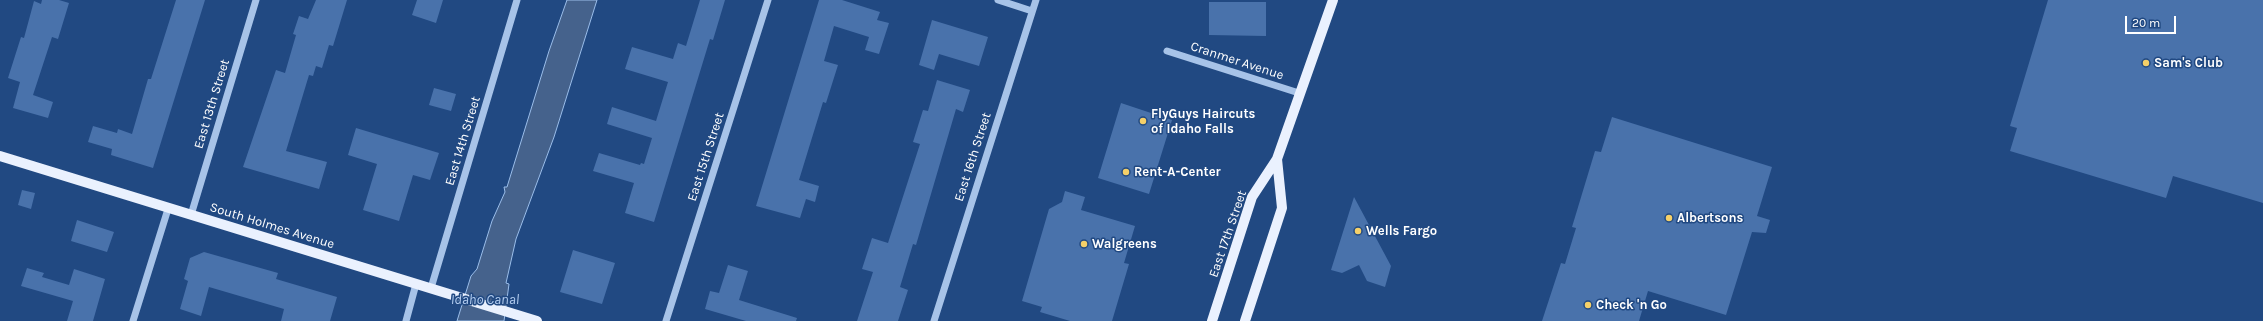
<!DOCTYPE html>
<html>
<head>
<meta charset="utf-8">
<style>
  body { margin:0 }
  #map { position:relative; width:2263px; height:321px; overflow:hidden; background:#214982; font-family:Karla,sans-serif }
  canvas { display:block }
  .scale { position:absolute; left:2125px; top:16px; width:51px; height:18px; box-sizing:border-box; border:2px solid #fff; border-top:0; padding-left:5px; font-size:12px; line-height:14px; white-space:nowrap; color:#fff; -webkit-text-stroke:3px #214982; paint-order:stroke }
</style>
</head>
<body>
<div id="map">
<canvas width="2263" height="321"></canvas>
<div class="scale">20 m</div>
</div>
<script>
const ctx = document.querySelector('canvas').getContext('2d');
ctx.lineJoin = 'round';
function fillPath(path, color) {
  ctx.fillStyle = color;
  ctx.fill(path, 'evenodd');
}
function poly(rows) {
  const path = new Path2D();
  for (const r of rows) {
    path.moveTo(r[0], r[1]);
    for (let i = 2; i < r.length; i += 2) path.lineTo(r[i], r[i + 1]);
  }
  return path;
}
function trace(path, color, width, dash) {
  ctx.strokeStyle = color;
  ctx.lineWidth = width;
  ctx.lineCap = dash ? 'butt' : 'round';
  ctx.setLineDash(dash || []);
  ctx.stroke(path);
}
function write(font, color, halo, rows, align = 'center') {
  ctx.font = font + ' Karla,sans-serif';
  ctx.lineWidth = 3;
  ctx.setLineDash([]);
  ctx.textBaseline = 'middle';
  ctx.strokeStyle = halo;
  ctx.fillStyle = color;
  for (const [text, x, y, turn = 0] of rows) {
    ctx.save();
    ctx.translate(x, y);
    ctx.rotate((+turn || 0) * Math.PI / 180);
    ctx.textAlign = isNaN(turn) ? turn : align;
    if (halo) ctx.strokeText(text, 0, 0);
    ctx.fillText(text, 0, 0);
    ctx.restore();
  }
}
const water = poly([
  [567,0,597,0,554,137,516,239,506,283,509,284,504,321,457,321,471,276,477,269,492,221,505,192,504,187,507,187,549,51,567,0]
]);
fillPath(water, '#45628c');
trace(water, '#9bbeea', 1);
fillPath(poly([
  [42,0,59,0,69,3,58,39,52,37,33,95,53,102,48,118,13,108,20,82,8,78,21,37,24,38,34,1,41,4],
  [176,0,205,0,153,168,111,155,112,149,88,142,93,126,117,133,118,129,132,134,148,79,151,79],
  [316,0,347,0,333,46,329,45,322,68,316,66,313,76,309,75,286,151,327,162,319,189,243,167,276,70,285,73,296,35,293,34,299,16,308,19],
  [417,0,443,0,436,23,412,15],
  [700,0,725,0,713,40,710,39,654,222,625,213,634,183,593,171,599,153,640,165,641,163,644,164,652,138,607,124,612,107,656,121,668,82,625,69,632,47,673,59,678,43,686,46],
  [819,0,842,0,880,12,877,20,889,23,879,54,865,50,869,37,834,26,824,61,838,65,826,103,823,102,799,180,819,186,815,202,806,199,800,218,756,206],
  [2048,0,2263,0,2263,203,2173,176,2166,198,2010,151,2017,128,2010,126],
  [1209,2,1266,2,1266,36,1209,35],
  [932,20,988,37,979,66,939,54,934,70,919,65],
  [937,80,970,90,963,112,956,109,916,245,913,244,900,287,908,290,898,321,857,321,873,272,862,269,872,238,888,243,920,144,913,142,923,110,928,111],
  [434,88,456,94,451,111,429,105],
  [1121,103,1172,120,1149,194,1098,178],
  [1612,117,1772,167,1757,216,1770,220,1766,233,1752,232,1726,315,1648,291,1639,321,1542,321,1561,263,1565,264,1576,228,1572,227,1595,151,1601,152],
  [356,128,439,153,430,180,413,175,399,221,363,210,377,164,348,155],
  [22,190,35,193,31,209,18,205],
  [1065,191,1085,197,1081,210,1135,226,1124,263,1129,264,1112,321,1070,321,1040,312,1042,307,1022,301,1049,209,1062,202],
  [1354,197,1391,266,1385,287,1367,281,1359,265,1342,273,1331,270],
  [77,220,114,232,107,252,71,241],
  [573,250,615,263,602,304,560,292],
  [204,252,278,273,276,279,337,297,330,321,281,321,284,309,209,287,201,316,180,309,188,281,184,279,190,258],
  [728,265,748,271,739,300,797,318,796,321,746,321,705,309,710,291,719,293],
  [27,268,44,273,42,277,69,285,74,269,105,279,93,321,67,321,73,301,21,286]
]), '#4972ab');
trace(poly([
  [998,0,1032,11],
  [1167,51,1299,93],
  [191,215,256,0],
  [431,288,517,0],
  [133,321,168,209],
  [406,321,416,284],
  [666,321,768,0],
  [934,321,1036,0]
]), '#a7c3e8', 7);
trace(poly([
  [0,156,537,321],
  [1212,321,1252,197,1277,159,1333,0],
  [1245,321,1282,208,1277,159]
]), '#eaf1fe', 10);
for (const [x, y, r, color] of [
  [2146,63,4,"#f5d069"],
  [1143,121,4,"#f5d069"],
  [1126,172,4,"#f5d069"],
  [1669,218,4,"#f5d069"],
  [1358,231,4,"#f5d069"],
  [1084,244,4,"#f5d069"],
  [1588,305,4,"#f5d069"]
]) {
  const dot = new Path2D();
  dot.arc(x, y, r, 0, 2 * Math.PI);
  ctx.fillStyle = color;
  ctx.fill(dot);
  trace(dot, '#214982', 1.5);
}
write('13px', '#fff', '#214982', [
  ["Cranmer Avenue",1237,61,18],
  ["East 13th Street",212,104,-73],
  ["East 14th Street",463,141,-73],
  ["East 15th Street",706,157,-72],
  ["East 16th Street",973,157,-72],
  ["South Holmes Avenue",272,226,17],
  ["East 17th Street",1228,234,-71]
]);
write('bold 13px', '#fff', '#214982', [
  ["Sam's Club",2154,63],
  ["FlyGuys Haircuts",1151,114],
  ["of Idaho Falls",1151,129],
  ["Rent-A-Center",1134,172],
  ["Albertsons",1677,218],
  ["Wells Fargo",1366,231],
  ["Walgreens",1092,244],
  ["Check 'n Go",1596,305]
], 'left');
write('italic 14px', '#b3cdf0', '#214982', [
  ["Idaho Canal",485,300]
]);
</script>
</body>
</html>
